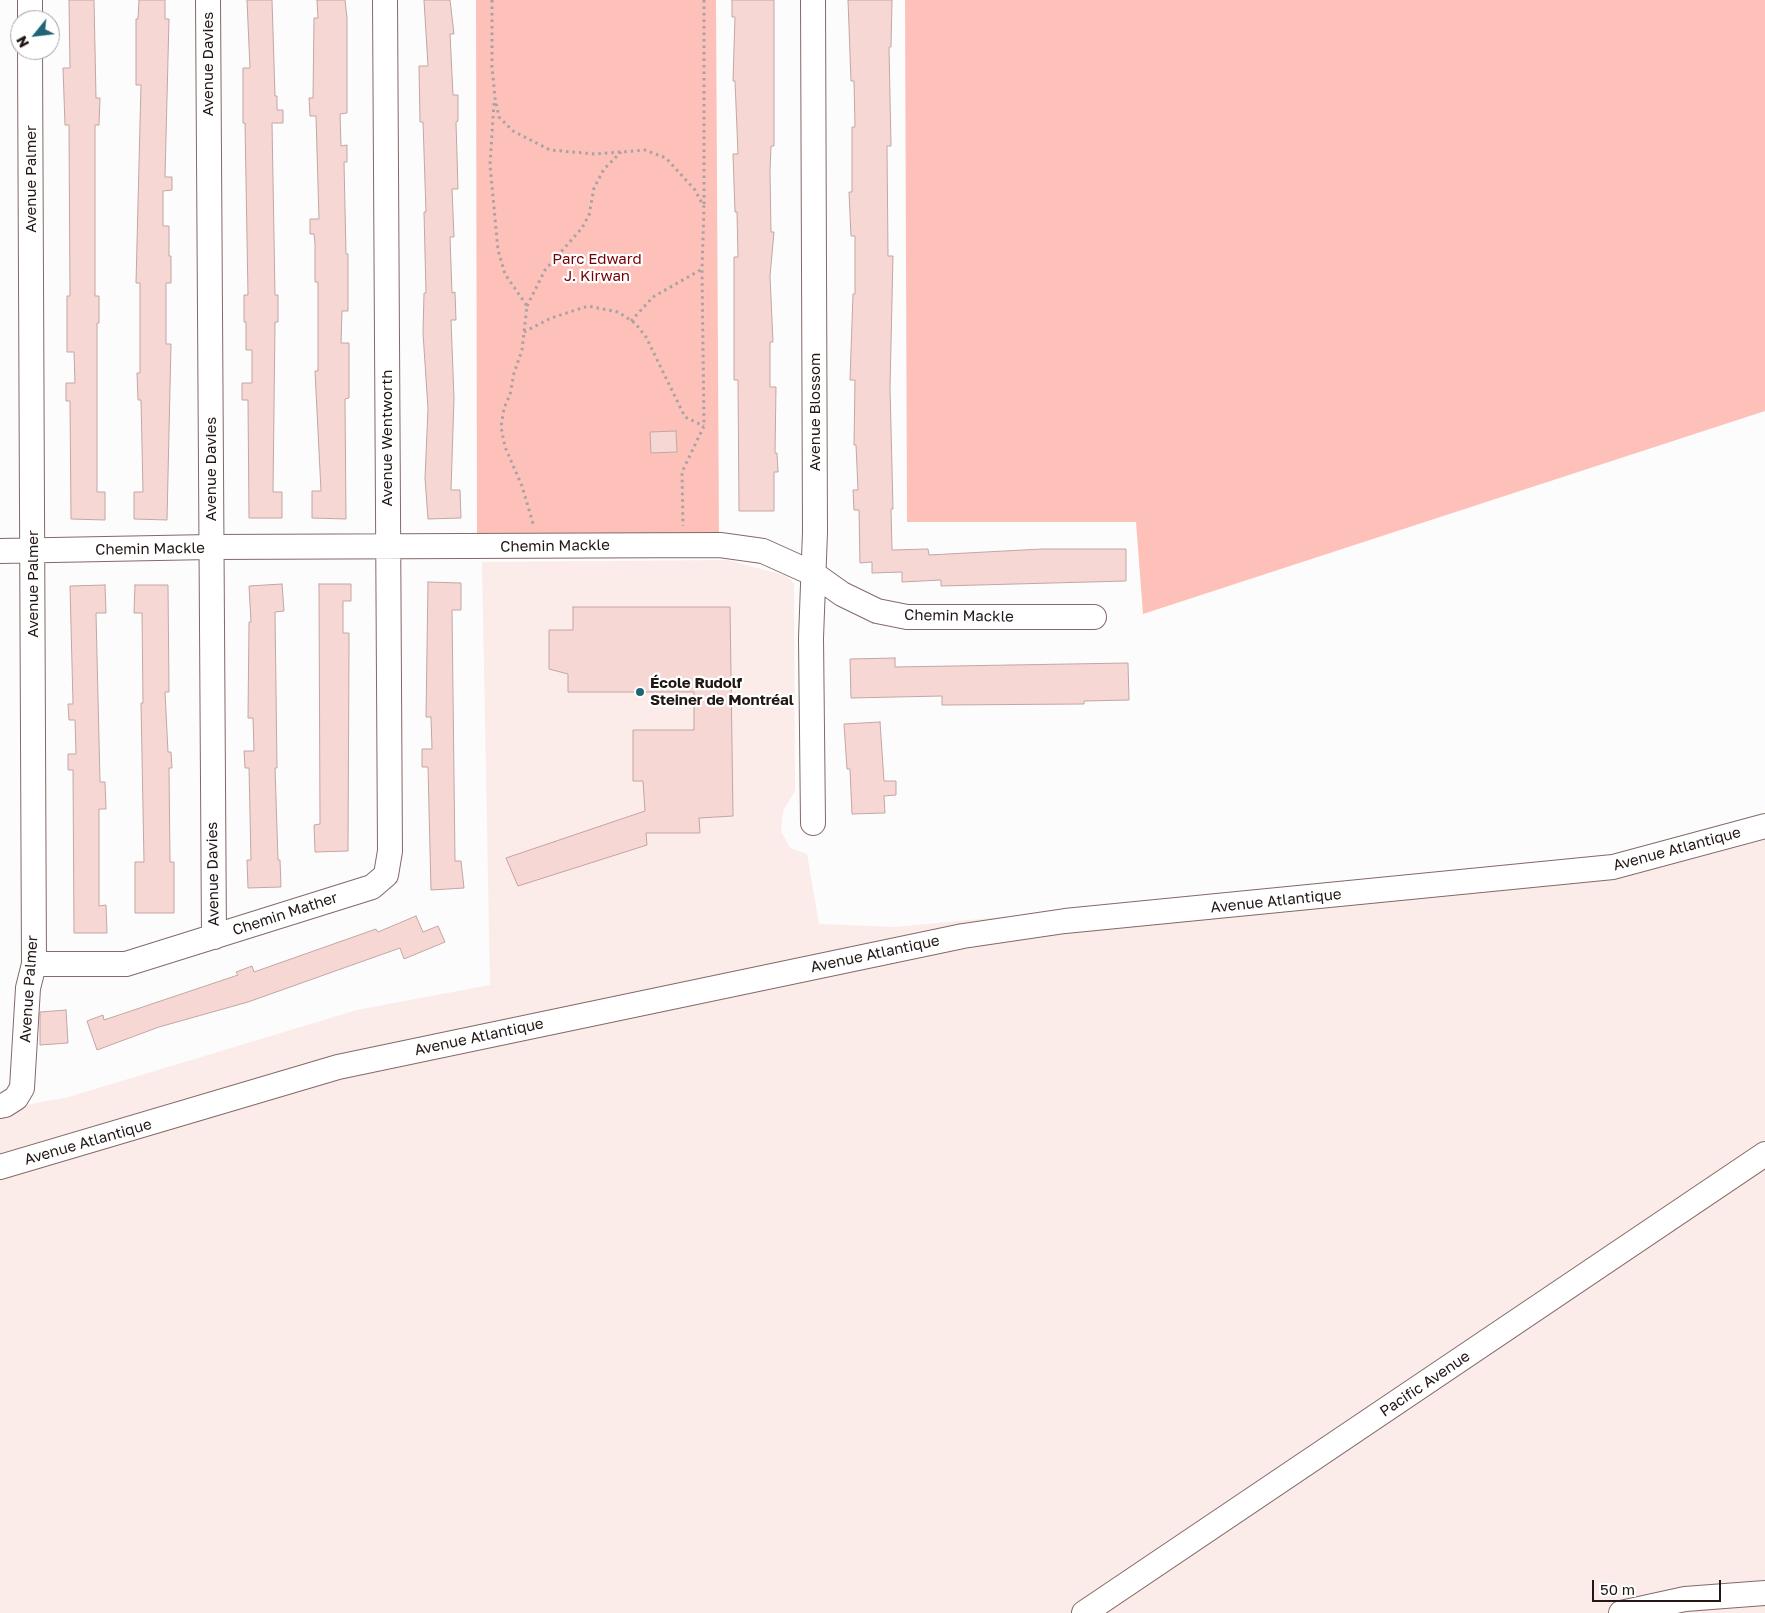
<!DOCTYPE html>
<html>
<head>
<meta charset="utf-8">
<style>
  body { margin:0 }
  #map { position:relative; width:1765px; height:1613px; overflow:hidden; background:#fcfcfc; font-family:"Golos Text",sans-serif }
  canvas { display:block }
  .north { position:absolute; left:10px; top:10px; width:50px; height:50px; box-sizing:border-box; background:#fff; border:1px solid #a6a2a1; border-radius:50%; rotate:241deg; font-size:14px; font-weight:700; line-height:20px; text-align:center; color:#211715 }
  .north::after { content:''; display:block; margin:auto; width:18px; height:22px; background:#1f6575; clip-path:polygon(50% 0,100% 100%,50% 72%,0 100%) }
  .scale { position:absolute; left:1592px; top:1580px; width:129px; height:22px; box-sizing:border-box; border:2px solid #211715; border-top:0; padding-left:6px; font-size:15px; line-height:18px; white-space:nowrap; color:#211715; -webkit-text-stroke:4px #fff; paint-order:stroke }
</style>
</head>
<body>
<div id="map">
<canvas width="1765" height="1613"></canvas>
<div class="north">N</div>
<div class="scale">50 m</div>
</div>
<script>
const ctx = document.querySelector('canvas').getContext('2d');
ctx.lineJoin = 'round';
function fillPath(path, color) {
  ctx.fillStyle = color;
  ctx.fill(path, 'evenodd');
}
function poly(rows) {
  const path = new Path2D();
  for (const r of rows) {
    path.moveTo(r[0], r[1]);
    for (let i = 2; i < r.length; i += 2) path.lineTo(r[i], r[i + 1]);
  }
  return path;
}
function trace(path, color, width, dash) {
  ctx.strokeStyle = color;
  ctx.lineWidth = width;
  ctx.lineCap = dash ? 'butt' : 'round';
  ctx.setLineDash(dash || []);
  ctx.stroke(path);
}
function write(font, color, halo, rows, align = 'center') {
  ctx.font = font + ' "Golos Text",sans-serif';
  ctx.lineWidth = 4.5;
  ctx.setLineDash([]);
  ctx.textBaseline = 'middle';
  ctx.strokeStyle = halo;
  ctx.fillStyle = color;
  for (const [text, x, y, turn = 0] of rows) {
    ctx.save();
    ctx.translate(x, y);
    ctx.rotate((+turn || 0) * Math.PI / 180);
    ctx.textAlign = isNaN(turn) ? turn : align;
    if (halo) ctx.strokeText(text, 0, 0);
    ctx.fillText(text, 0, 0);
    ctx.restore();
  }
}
fillPath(poly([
  [728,560,787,576,794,584,795,791,783,811,781,831,790,848,807,854,819,924,895,927,1611,859,1765,815,1765,1613,0,1613,0,1114,6,1115,30,1104,65,1098,357,1010,490,985,482,562]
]), '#fbebe9');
fillPath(poly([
  [476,0,716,0,719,535,477,538],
  [905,0,1765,0,1765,411,1143,614,1136,522,907,522]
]), '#fec1b9');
const building = poly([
  [69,0,94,0,96,98,100,98,99,125,95,125,95,296,99,296,99,323,97,323,97,492,105,492,105,520,71,519,70,401,66,401,66,383,75,383,74,352,67,352,67,296,70,296,69,125,65,125,63,68,70,68,69,0],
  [139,0,165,0,165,19,169,19,165,177,172,177,172,190,163,191,163,226,169,226,169,256,171,256,171,283,166,283,166,344,171,344,167,520,134,519,134,492,143,492,141,400,138,400,137,373,140,373,140,283,136,283,141,85,136,85,136,19,138,19,139,0],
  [247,0,272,0,275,96,277,96,277,110,283,110,283,123,272,123,275,295,278,295,278,322,275,322,273,492,282,492,282,518,249,518,248,400,242,400,242,383,252,383,252,350,246,350,246,322,244,322,244,295,248,295,245,123,243,123,243,68,250,68,247,0],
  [317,0,345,0,347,18,347,113,340,114,341,146,347,145,347,162,344,162,346,254,348,254,348,311,342,311,341,343,349,343,349,398,345,399,346,519,312,518,312,491,321,491,315,371,318,371,318,282,315,282,315,244,314,234,310,234,310,219,319,219,316,116,310,116,309,98,313,98,314,18,318,18,317,0],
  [424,0,450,0,454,34,450,34,453,95,458,95,458,121,456,122,458,189,452,189,454,237,450,237,452,293,455,292,456,320,451,320,454,398,451,490,460,490,461,518,428,519,425,478,428,409,423,333,424,293,426,293,424,212,426,212,423,122,420,122,419,66,428,66,424,0],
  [732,0,774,0,774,146,771,146,770,172,771,232,774,232,770,276,773,342,770,342,770,387,776,387,775,453,777,453,778,472,774,472,774,511,739,511,738,380,734,380,734,257,738,257,737,212,735,212,733,154,738,154,735,81,733,81,735,17,732,17,732,0],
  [848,0,892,0,891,47,889,47,891,146,887,146,888,256,893,256,890,387,893,509,891,509,892,550,928,549,929,555,1042,549,1126,549,1126,581,941,586,941,580,902,582,902,572,872,573,872,562,860,563,859,510,854,510,853,490,858,490,856,445,854,445,855,380,850,380,853,294,855,294,855,236,851,236,849,192,852,192,852,127,855,127,854,81,851,81,848,0],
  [676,431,677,452,651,453,650,432,676,431],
  [428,582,461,583,461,610,452,610,455,861,461,861,464,888,431,890,428,767,422,767,422,749,432,749,431,717,426,717,428,582],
  [282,584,284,611,275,612,277,768,275,768,278,860,280,860,281,887,248,888,247,860,251,860,249,768,245,768,244,751,254,751,253,718,248,718,249,622,251,622,249,586,282,584],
  [319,584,351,584,351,601,343,601,343,633,349,633,349,649,348,851,315,852,314,825,320,824,319,584],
  [105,585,106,613,96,613,100,782,105,782,106,809,99,809,99,906,106,905,107,933,74,933,73,770,68,770,68,754,76,754,75,720,69,720,68,704,73,704,70,586,105,585],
  [135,585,168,585,169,692,165,692,168,752,171,752,172,768,169,768,170,862,174,862,174,913,135,913,135,862,144,862,141,703,143,703,142,613,134,613,135,585],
  [573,607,730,607,733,816,699,818,700,833,646,833,647,845,518,886,506,858,645,811,643,781,633,781,633,730,694,730,694,692,568,692,568,674,549,669,549,630,573,630,573,607],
  [895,658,895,667,1128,663,1129,700,1084,701,1084,704,942,705,942,696,851,698,850,659,895,658],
  [880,722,884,781,896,781,896,795,884,796,885,813,852,814,850,769,847,769,844,724,880,722],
  [416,916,423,932,438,926,445,942,404,959,400,948,248,1002,159,1027,97,1050,87,1021,103,1015,104,1020,238,975,236,972,252,966,254,972,376,929,378,932,416,916],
  [66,1010,68,1043,40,1045,40,1012,66,1010]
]);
fillPath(building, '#f6d7d3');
trace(building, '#c3a6a3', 1);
const minor = poly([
  [30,0,30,20],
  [208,0,214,937],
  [0,551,210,547,720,545,763,551,814,574,842,594,877,611,907,617,1094,617],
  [813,823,811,638,815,532,813,0],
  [34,964,126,964,372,887,386,875,390,851,385,0],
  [0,1106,5,1105,16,1098,22,1088,28,988,34,964,30,50],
  [0,1167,338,1067,963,936,1065,921,1613,867,1765,826],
  [1084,1613,1765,1154],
  [1621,1613,1685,1599,1765,1593]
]);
trace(minor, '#846966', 26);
trace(poly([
  [492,0,492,67,495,98,499,117,513,131,550,150,595,154,645,150,666,158,695,190,704,207,702,269,704,426,682,472,683,526],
  [494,103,490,165,498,250,505,274,527,306,522,350,514,373,510,395,504,408,501,427,505,447,522,486,534,527],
  [704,204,704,0],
  [527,306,545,270,582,228,589,215,594,188,604,169,621,152],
  [631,321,653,297,702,269],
  [524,332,551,318,588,306,618,312,635,323,646,337,685,417,704,426]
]), '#a7a3a3', 3, [2.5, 4]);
trace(minor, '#fff', 24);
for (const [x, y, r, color] of [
  [640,692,5,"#1f6575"]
]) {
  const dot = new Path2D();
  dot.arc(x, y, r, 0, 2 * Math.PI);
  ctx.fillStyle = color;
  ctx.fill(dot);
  trace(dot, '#fff', 2);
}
write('15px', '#211715', '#fff', [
  ["Avenue Davies",208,64,-90],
  ["Avenue Palmer",31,179,-90],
  ["Avenue Blossom",815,412,-90],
  ["Avenue Wentworth",387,438,-90],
  ["Avenue Davies",211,469,-90],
  ["Chemin Mackle",555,546,-1],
  ["Chemin Mackle",150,549,-1],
  ["Avenue Palmer",33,584,-90],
  ["Chemin Mackle",959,616,1],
  ["Avenue Atlantique",1677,849,-15],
  ["Avenue Davies",213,874,-91],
  ["Avenue Atlantique",1276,901,-6],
  ["Chemin Mather",285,914,-18],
  ["Avenue Atlantique",875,954,-12],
  ["Avenue Palmer",29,989,-86],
  ["Avenue Atlantique",479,1037,-12],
  ["Avenue Atlantique",88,1142,-16],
  ["Pacific Avenue",1425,1384,-34]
]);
write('15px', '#750007', '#fff', [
  ["Parc Edward",597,259],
  ["J. Kirwan",597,276]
]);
write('bold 15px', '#211715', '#fff', [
  ["École Rudolf",650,683],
  ["Steiner de Montréal",650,700]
], 'left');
</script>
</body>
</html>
